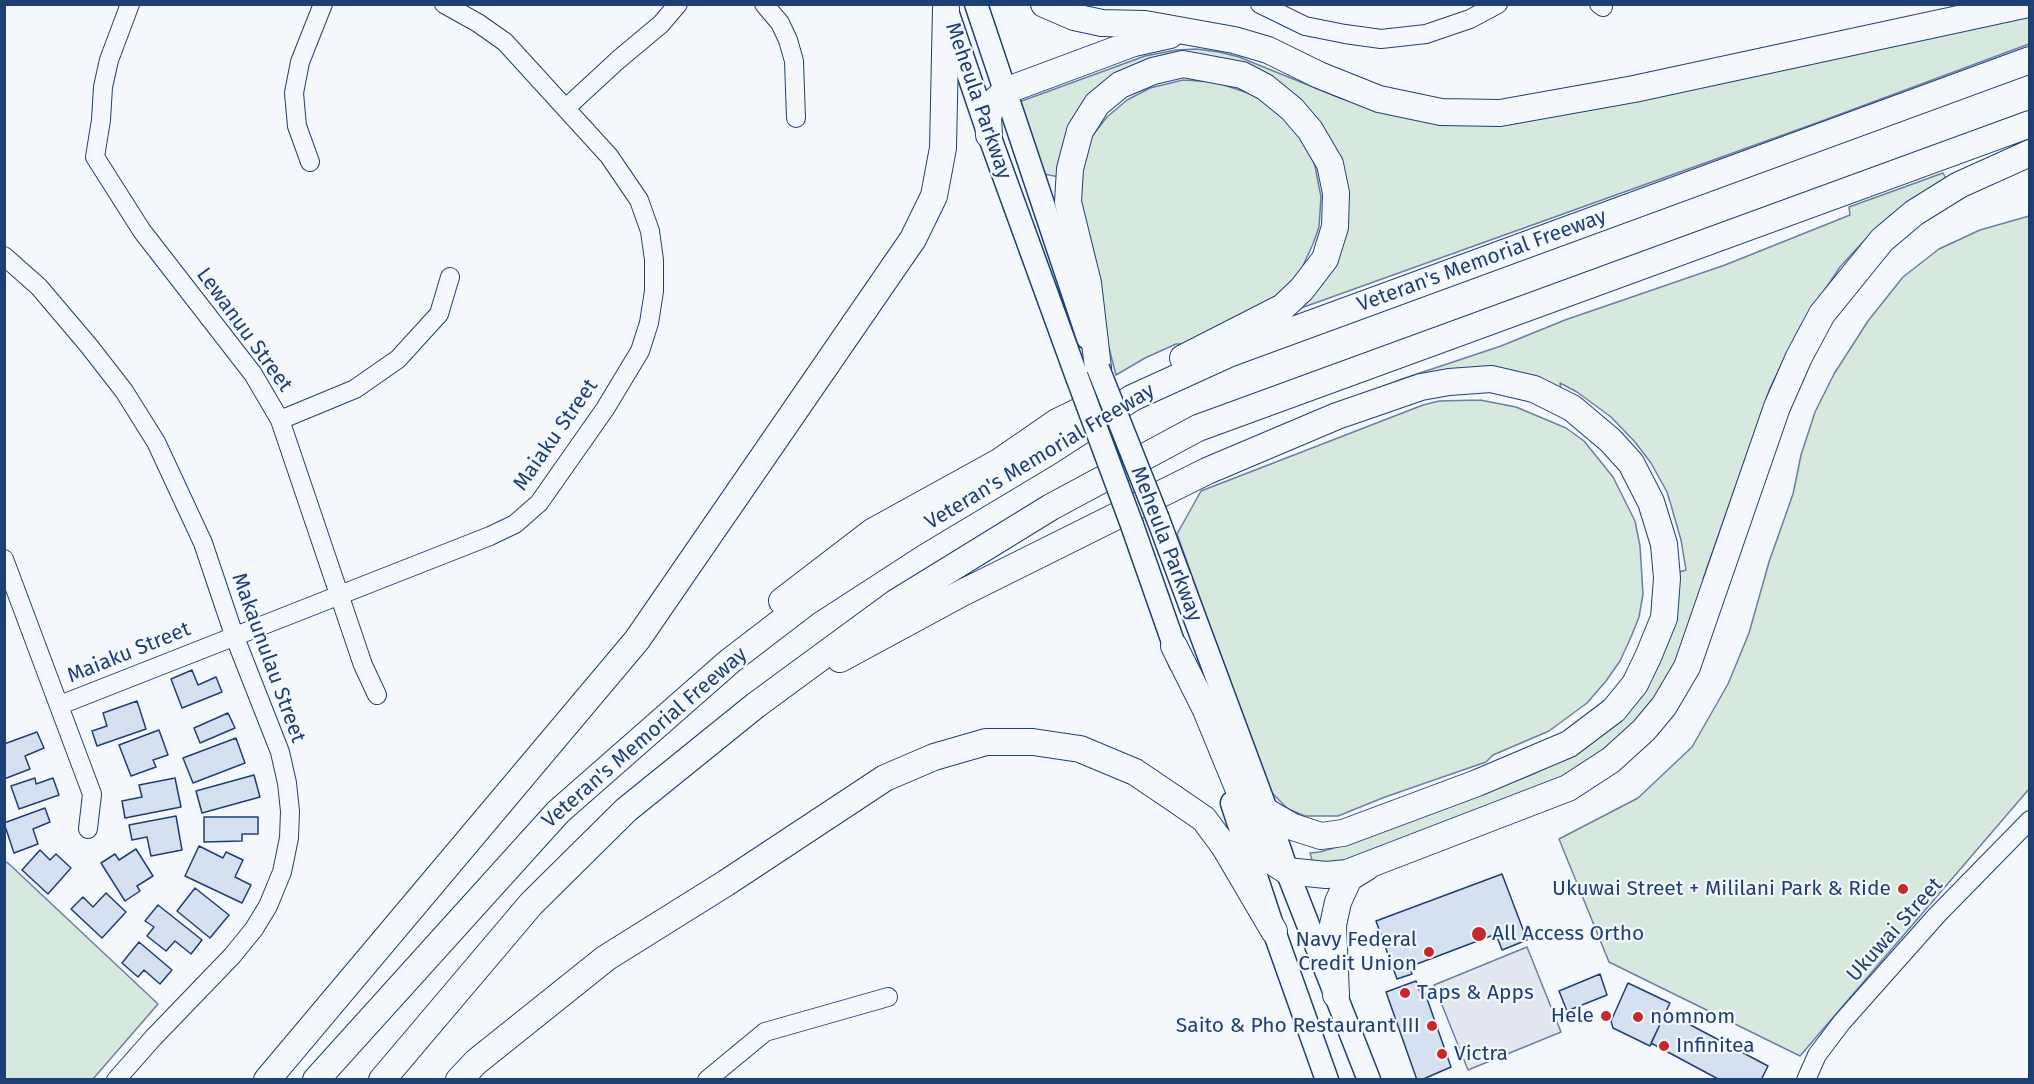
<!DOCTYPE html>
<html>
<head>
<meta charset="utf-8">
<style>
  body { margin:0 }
  #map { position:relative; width:2034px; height:1084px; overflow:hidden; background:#f4f7fb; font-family:"Fira Sans",sans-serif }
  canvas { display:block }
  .frame { position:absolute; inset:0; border:6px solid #1d3f73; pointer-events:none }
</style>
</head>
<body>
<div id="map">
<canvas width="2034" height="1084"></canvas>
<div class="frame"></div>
</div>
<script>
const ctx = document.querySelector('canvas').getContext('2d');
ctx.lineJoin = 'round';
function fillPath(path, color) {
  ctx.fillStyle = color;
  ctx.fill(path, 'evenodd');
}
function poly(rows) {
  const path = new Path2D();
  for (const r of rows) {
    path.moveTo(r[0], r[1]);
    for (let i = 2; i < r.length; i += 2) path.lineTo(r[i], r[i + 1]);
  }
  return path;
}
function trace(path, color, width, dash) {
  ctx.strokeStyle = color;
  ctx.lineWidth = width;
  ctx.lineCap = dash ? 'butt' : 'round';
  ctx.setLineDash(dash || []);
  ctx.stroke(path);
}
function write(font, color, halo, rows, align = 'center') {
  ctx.font = font + ' "Fira Sans",sans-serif';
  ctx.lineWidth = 4.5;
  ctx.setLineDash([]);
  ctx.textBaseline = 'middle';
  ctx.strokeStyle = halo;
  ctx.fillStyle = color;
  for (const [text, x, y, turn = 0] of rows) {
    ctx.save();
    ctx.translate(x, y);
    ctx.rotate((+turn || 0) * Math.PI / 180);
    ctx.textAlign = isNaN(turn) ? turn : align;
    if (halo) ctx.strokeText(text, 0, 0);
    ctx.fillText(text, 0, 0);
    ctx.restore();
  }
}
const green = poly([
  [2029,9,2029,44,1822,121,1290,312,1306,297,1339,161,1324,129,1286,88,1140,63,1059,177,1044,174,1019,102,1145,56,1176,50,1196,49,1219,52,1239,57,1340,98,1407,118,2029,9],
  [1183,80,1215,82,1254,95,1271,105,1296,132,1310,153,1315,166,1321,197,1319,227,1313,244,1301,270,1288,285,1267,304,1185,344,1176,344,1145,358,1116,375,1075,217,1082,149,1107,117,1127,100,1150,88,1183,80],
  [1943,173,1948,182,1867,241,1866,239,1861,244,1840,267,1800,327,1770,388,1703,579,1707,580,1684,650,1652,707,1584,770,1349,864,1314,867,1310,853,1320,852,1354,842,1533,774,1576,752,1677,605,1679,572,1686,570,1681,540,1671,505,1667,492,1651,463,1635,442,1611,417,1577,392,1560,383,1561,389,1544,381,1319,410,1405,378,1501,346,1565,320,1725,265,1850,215,1849,207,1943,173],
  [2029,216,2029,789,1800,1056,1609,962,1559,839,1638,798,1692,747,1728,684,1749,633,1769,562,1793,494,1801,455,1815,412,1834,374,1868,321,1903,277,1939,249,1980,230,2029,216],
  [1480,400,1516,407,1566,428,1584,441,1613,477,1635,521,1640,546,1643,594,1639,617,1631,637,1620,661,1606,681,1587,703,1549,731,1493,755,1486,762,1385,797,1338,816,1305,816,1288,809,1271,792,1257,758,1177,534,1201,491,1423,405,1439,401,1480,400],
  [5,862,8,863,158,1004,93,1079,5,1079,5,862]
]);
fillPath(green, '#d7e8df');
trace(green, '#687fa3', 1.5);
const parking = poly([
  [1527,947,1561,1032,1468,1070,1434,985,1527,947]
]);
fillPath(parking, '#e3e8f0');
trace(parking, '#687fa3', 1.5);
const building = poly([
  [192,670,198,685,216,677,222,692,182,708,171,679,192,670],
  [137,701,146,729,97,746,92,731,107,726,103,713,137,701],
  [228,713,235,728,200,743,194,728,228,713],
  [159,730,168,755,153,760,156,767,131,776,119,745,159,730],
  [37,732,44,748,25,756,30,769,4,779,4,744,37,732],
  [236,738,245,763,193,783,183,758,236,738],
  [254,775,260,797,202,813,196,791,254,775],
  [35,778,36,784,53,778,59,795,19,809,11,786,35,778],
  [175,778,181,807,125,818,122,801,142,797,139,785,175,778],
  [45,808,50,822,33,829,38,844,14,853,4,823,45,808],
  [176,816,182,850,151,856,147,837,132,840,129,825,176,816],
  [204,817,258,817,258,834,242,834,242,841,204,842,204,817],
  [199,846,223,858,226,852,243,860,235,877,251,885,242,903,185,876,199,846],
  [136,849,153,876,137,886,140,891,125,901,101,863,115,854,119,860,136,849],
  [40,850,50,860,56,854,71,868,48,894,22,870,40,850],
  [1502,874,1527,940,1502,950,1496,934,1409,967,1412,974,1397,979,1376,921,1502,874],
  [195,888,229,915,210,938,177,911,195,888],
  [106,893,126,912,102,938,71,909,83,897,93,907,106,893],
  [158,905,202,940,191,954,175,941,166,951,147,936,154,927,145,921,158,905],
  [139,942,172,970,160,984,144,970,138,977,122,963,139,942],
  [1600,974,1607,995,1567,1011,1559,991,1600,974],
  [1416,981,1421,995,1425,993,1451,1067,1421,1080,1417,1080,1386,992,1416,981],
  [1628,983,1670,1003,1650,1046,1613,1028,1611,1021,1628,983],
  [1666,1012,1768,1066,1761,1080,1720,1080,1651,1043,1666,1012]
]);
fillPath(building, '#d5e0f0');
trace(building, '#1d3f73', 1.5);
const minor = poly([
  [130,4,109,60,103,87,101,120,95,157,142,231,253,374,280,420,363,665,377,695],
  [764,4,780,23,788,40,794,61,796,118],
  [1260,4,1305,26,1345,34,1381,39,1426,34,1470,19,1498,4],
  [1599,4,1603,7],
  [566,108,618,60,661,24,678,4],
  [310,162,297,126,294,93,300,62,323,4],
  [4,256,39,287,89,346,124,391,156,442,203,543,234,635,280,752,287,783,290,811,289,838,282,872,268,906,254,929,232,956,153,1038,116,1080],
  [280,420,355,389,398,359,439,314,450,277],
  [4,559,92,794,88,829],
  [60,705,490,536,515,524,539,503,605,409,640,351,649,323,654,291,654,260,650,231,639,200,609,156,505,42,478,23,444,4],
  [707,1080,765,1032,888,997],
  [1806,1080,1817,1055,1842,1022,1937,915,2030,820]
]);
const major = poly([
  [976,4,1088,338],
  [948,14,989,135,1077,377],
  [1158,519,1267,812,1287,871,1369,1080],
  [1132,525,1180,662],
  [1232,803,1274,931,1327,1080]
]);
const highway = poly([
  [1044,4,1074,17,1102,23,1145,24,1234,40,1268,50,1319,75,1379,99,1441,112,1500,113,1634,89,2028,4],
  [989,135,988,117,993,103,1005,91,1134,43,1170,35],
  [1098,368,1088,283,1068,202,1070,169,1080,131,1097,104,1120,85,1153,71,1183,64,1242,75,1265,87,1292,109,1310,130,1330,164,1336,193,1335,227,1325,259,1302,289,1283,307,1183,358],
  [782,601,872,532,999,462,1057,422,1108,397],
  [1174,646,1206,710,1259,839,1273,862,1287,871,1326,875,1347,873,1568,788,1611,760,1644,730,1664,706,1687,667,1777,407,1799,357,1822,314,1882,240,1914,213,1959,185,2030,153],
  [840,659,962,593,1207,471,1337,416,1421,387,1449,382,1491,379,1534,389,1572,408,1610,440,1631,463,1651,502,1664,544,1667,578,1664,618,1648,657,1635,684,1614,710,1569,744,1477,783,1343,833,1321,836,1293,827,1267,812],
  [1336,995,1333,925,1338,902,1349,878,1367,867],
  [267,1080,637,640,913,239,934,196,943,148,946,8],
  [316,1080,558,812,730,661,807,602,912,534,1047,453,1132,398,1231,353,2030,60],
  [382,1080,531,904,626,810,756,705,895,603,1051,507,1198,428,2030,124],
  [459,1080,476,1062,606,958,726,883,885,778,934,757,986,742,1033,742,1080,749,1135,772,1172,797,1204,819,1224,846,1274,931]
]);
trace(minor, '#1d3f73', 20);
trace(major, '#1d3f73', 25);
trace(highway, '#1d3f73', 28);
trace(minor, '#f4f7fb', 18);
trace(major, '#f4f7fb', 22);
trace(highway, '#f4f7fb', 26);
const majorBridge = poly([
  [1098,368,1158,519],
  [1077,377,1132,525]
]);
trace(majorBridge, '#1d3f73', 25, []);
trace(majorBridge, '#f4f7fb', 22);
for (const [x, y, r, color] of [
  [1903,889,6,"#c62828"],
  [1479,934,8,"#c62828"],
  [1429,952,6,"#c62828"],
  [1405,993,6,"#c62828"],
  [1606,1016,6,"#c62828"],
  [1638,1017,6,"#c62828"],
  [1432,1026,6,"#c62828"],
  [1664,1046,6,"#c62828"],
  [1442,1054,6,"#c62828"]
]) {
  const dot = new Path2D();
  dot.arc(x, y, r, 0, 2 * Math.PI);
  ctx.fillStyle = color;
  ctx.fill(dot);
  trace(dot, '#f4f7fb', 2);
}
write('21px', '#1d3f73', '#f4f7fb', [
  ["Meheula Parkway",978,101,71],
  ["Veteran's Memorial Freeway",1482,261,-20],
  ["Lewanuu Street",244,330,54],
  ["Maiaku Street",556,435,-55],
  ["Veteran's Memorial Freeway",1040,457,-31],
  ["Meheula Parkway",1166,544,69],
  ["Maiaku Street",129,653,-22],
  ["Makaunulau Street",268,658,70],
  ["Veteran's Memorial Freeway",645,738,-41],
  ["Ukuwai Street",1895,930,-48]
]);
write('21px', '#1d3f73', '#f4f7fb', [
  ["Ukuwai Street + Mililani Park & Ride",1891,889,"right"],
  ["All Access Ortho",1492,934],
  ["Navy Federal",1417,940,"right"],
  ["Credit Union",1417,964,"right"],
  ["Taps & Apps",1417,993],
  ["Hele",1594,1016,"right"],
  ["nomnom",1650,1017],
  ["Saito & Pho Restaurant III",1420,1026,"right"],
  ["Infinitea",1676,1046],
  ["Victra",1454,1054]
], 'left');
</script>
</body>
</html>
